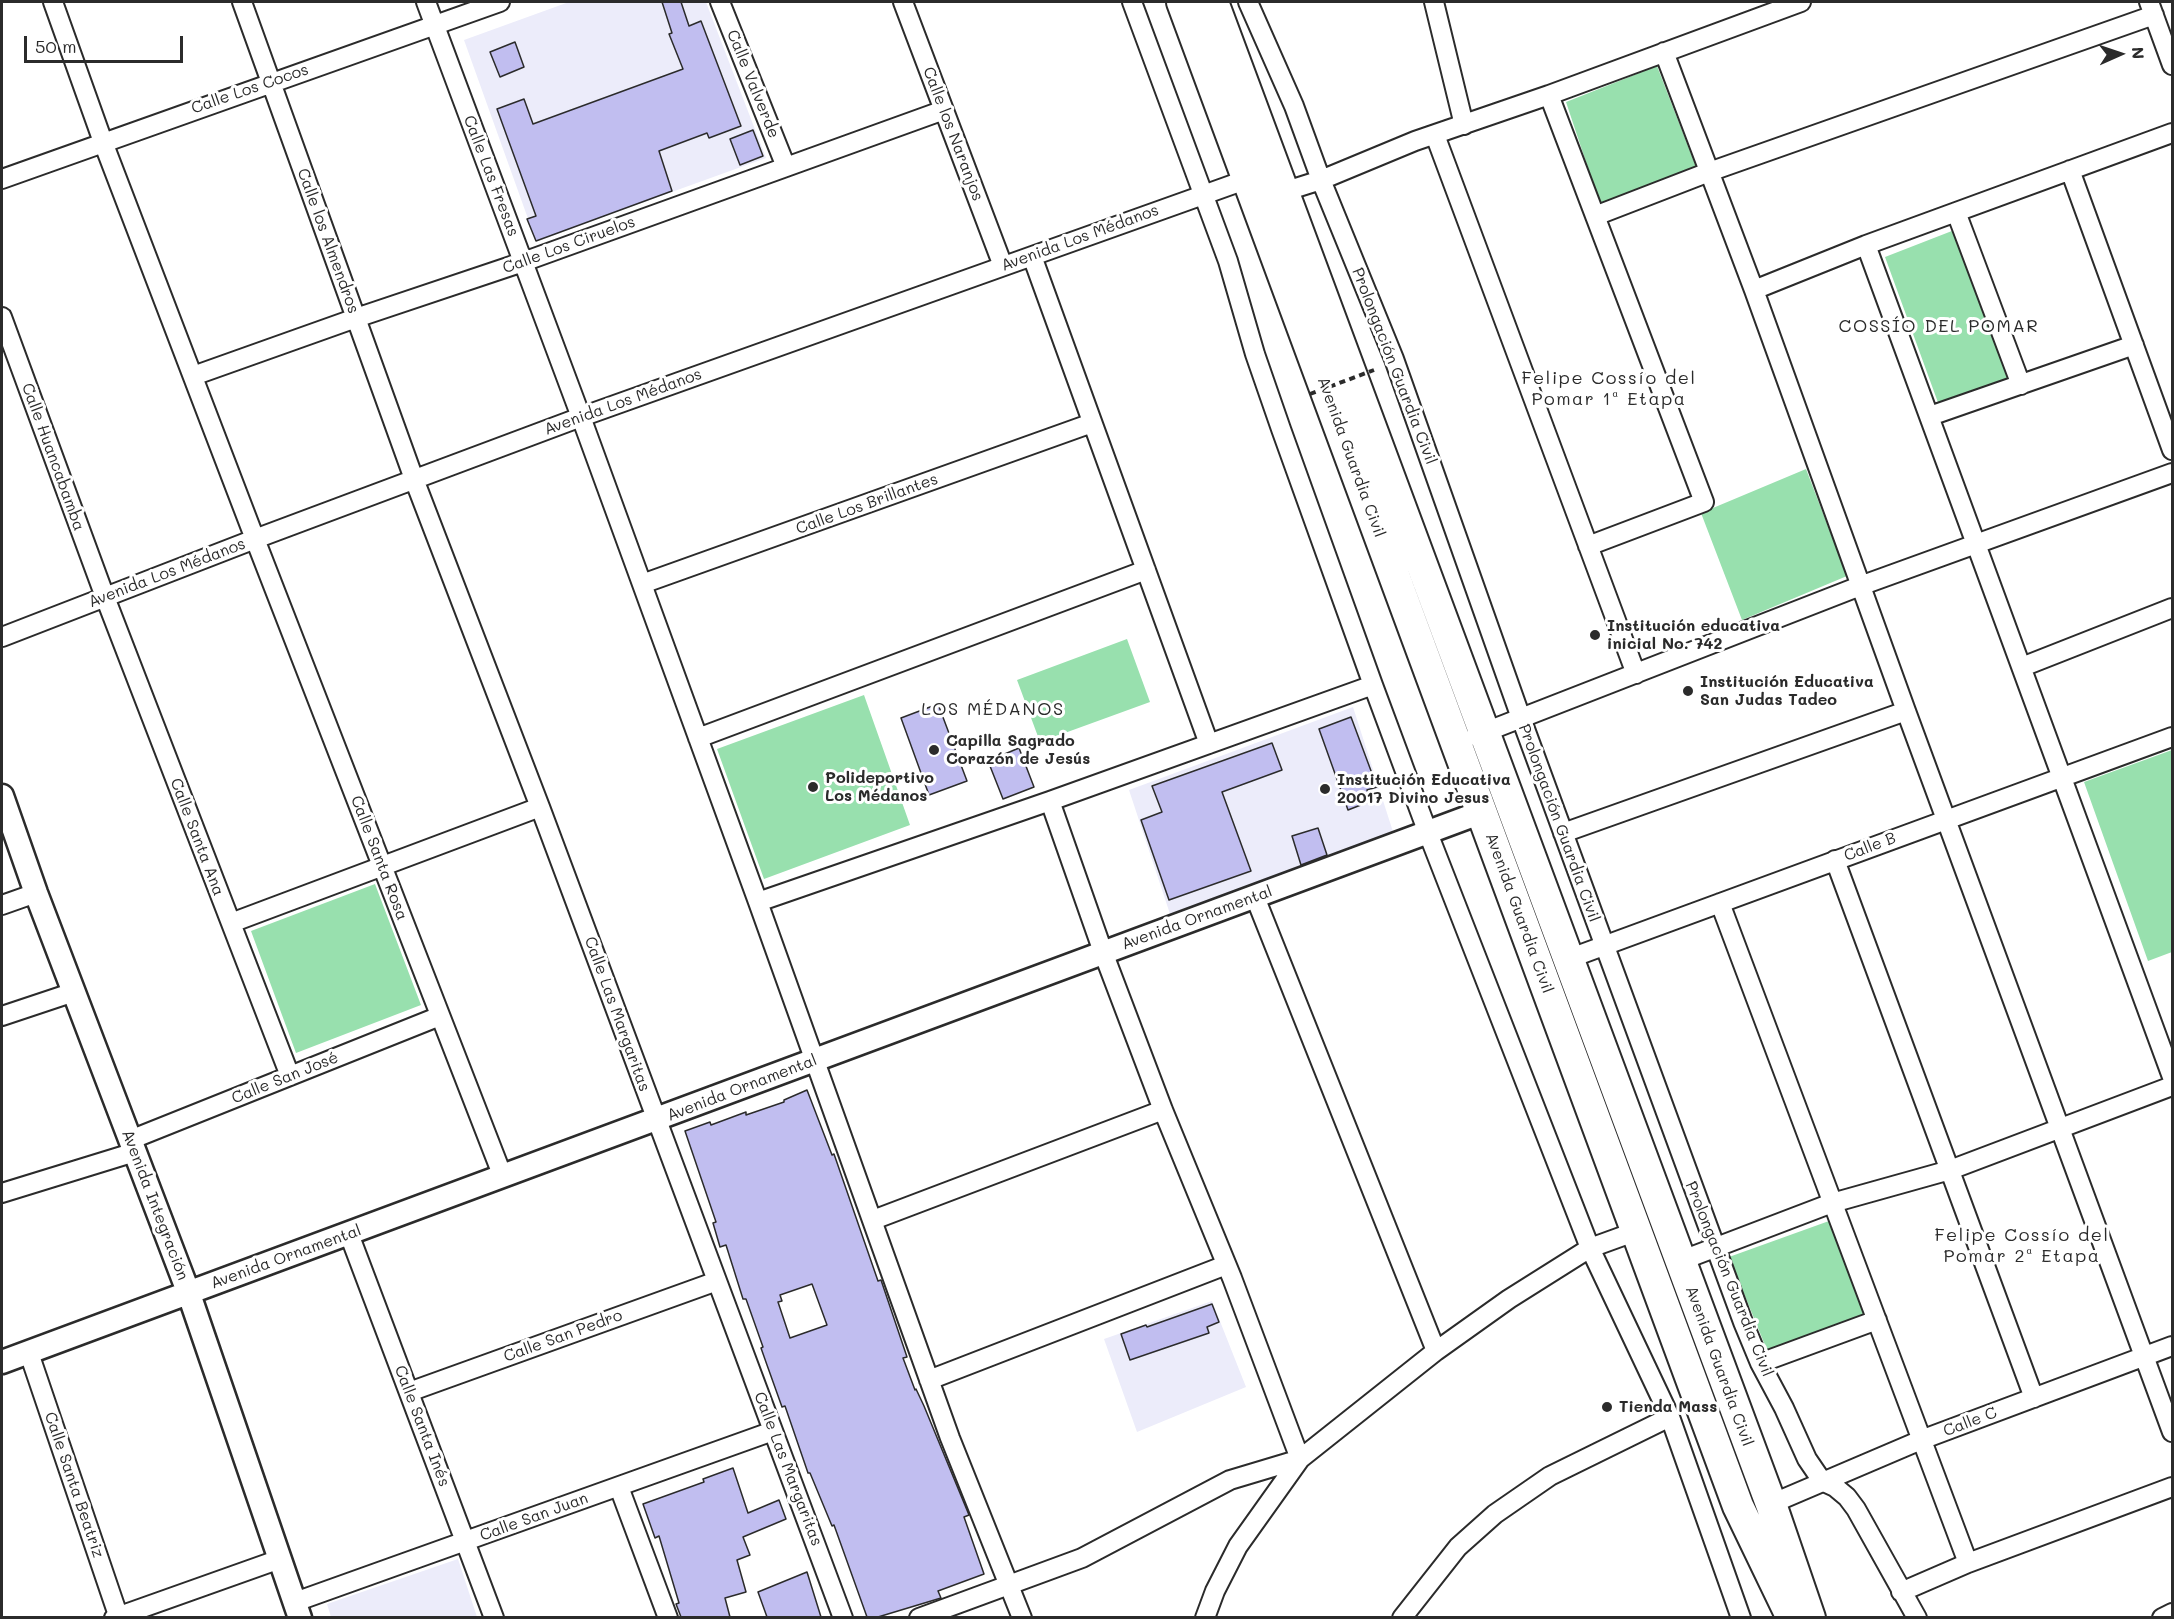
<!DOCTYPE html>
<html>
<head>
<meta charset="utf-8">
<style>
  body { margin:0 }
  #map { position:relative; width:2174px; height:1619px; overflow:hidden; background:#fff; font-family:Mali,sans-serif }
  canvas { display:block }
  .frame { position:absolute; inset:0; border:3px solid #2b2b2b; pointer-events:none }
  .north { position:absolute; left:2090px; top:24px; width:60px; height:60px; -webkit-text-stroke:4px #fff; paint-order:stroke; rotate:87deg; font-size:16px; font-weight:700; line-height:24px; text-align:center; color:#2b2b2b }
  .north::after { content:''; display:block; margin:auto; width:21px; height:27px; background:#2b2b2b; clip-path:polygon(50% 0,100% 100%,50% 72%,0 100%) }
  .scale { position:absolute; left:24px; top:36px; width:159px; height:27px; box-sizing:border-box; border:3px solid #2b2b2b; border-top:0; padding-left:8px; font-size:18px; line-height:21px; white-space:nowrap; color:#2b2b2b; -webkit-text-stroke:4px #fff; paint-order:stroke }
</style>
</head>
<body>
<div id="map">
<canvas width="2174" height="1619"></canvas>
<div class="frame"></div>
<div class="north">N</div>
<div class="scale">50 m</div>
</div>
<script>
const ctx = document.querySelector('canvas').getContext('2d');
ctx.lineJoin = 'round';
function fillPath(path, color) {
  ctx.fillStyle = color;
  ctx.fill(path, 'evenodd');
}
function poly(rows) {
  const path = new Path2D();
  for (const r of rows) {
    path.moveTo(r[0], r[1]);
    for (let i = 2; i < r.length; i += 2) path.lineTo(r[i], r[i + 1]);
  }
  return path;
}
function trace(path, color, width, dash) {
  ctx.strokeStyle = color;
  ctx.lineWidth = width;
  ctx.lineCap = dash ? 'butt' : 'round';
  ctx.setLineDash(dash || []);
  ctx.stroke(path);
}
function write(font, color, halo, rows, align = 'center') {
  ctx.font = font + ' Mali,sans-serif';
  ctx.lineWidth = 6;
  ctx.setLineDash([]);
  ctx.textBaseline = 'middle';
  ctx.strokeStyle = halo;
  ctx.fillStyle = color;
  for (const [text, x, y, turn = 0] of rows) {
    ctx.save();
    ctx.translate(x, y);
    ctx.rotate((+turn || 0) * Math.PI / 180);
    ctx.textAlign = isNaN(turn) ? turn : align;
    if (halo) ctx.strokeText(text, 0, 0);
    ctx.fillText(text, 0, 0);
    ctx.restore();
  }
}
fillPath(poly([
  [569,2,706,2,766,158,536,241,464,40],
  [1353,707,1395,838,1170,914,1129,790],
  [1212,1301,1246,1387,1137,1432,1104,1339],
  [458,1559,477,1617,331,1617,327,1604]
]), '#ececfa');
fillPath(poly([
  [1657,66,1698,172,1601,207,1566,102],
  [1957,229,2014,382,1940,408,1885,257],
  [1806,469,1847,576,1742,620,1701,513],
  [1127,639,1150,702,1040,742,1017,680],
  [864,695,910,825,764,879,717,749],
  [2172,750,2172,952,2148,961,2084,782],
  [375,884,421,1005,296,1053,251,931],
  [1829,1221,1865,1315,1767,1350,1729,1257]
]), '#98e0ae');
const building = poly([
  [662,2,681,2,689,26,701,21,741,126,709,138,707,133,659,151,672,191,536,241,527,219,536,216,497,109,524,99,533,124,683,69,669,34,672,33,662,2],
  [515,42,524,67,500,77,490,52,515,42],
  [753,130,763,156,740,165,730,139,753,130],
  [938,704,967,781,929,795,901,718,938,704],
  [1351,717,1377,787,1367,790,1371,801,1348,810,1319,729,1351,717],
  [1272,743,1282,770,1222,792,1251,871,1169,900,1141,820,1162,812,1152,786,1272,743],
  [1019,748,1034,787,1003,799,988,761,1019,748],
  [1318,828,1327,855,1301,865,1292,836,1318,828],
  [807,1090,832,1155,834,1154,878,1281,881,1280,907,1357,903,1358,915,1390,916,1389,924,1406,969,1515,964,1517,984,1574,938,1591,941,1598,878,1617,867,1617,834,1525,832,1526,810,1473,808,1473,785,1406,782,1407,767,1365,761,1348,763,1347,746,1299,743,1299,726,1245,720,1247,713,1223,716,1222,685,1131,710,1122,711,1125,746,1112,746,1115,784,1102,784,1100,807,1090],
  [812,1284,827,1325,790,1338,778,1302,782,1301,780,1295,812,1284],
  [1212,1304,1219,1322,1207,1327,1209,1333,1130,1360,1121,1334,1146,1325,1147,1327,1212,1304],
  [733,1468,748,1513,779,1500,786,1519,743,1537,750,1555,737,1560,746,1592,725,1598,730,1617,681,1617,676,1604,679,1603,659,1536,655,1538,643,1504,704,1482,703,1479,733,1468],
  [807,1572,821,1617,767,1617,758,1592,807,1572]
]);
fillPath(building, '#c1bef0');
trace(building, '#2b2b2b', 1.5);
const minor = poly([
  [53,2,103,142,255,539,503,1177],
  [242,2,414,479,540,807,843,1618],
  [426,2,581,417,758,902,950,1438,1022,1618],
  [720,2,786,167],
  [903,2,1003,266],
  [1132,2,1228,261,1255,354,1281,429,1373,685,1428,833,1590,1248,1670,1417,1741,1618],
  [1248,2,1294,106,1321,180,1394,359,1521,718,1743,1322,1760,1363,1784,1408,1807,1459,1822,1481,1835,1487,1847,1497,1856,1509,1917,1618],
  [1434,2,1464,125],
  [2149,2,2172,65],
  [1664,52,1754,290,1906,711,2172,1432],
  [1549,95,1704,502,1588,546],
  [1435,135,1636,674],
  [2070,170,2172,450],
  [2,179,500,2],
  [1283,192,1321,180,1415,141,1549,95,1801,2],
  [1956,212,2021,385],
  [1595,216,1709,172,2154,15],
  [1866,245,2172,1077],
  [1032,256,1209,744],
  [1754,290,1866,245,2172,133],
  [2,317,105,597,290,1076],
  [193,376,356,318,523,262,944,110],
  [1930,416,2134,345],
  [642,584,1092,423],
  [2,637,255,539,581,417,1248,179],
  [2022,667,2172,608],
  [1475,736,1860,586,2172,473],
  [698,738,1146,570],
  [1563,833,1906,711],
  [1835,860,2034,1398],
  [1255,897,1436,1351],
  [758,902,1050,801,1373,685],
  [1720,903,1968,1563],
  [2,905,36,893],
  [231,923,540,807],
  [1568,959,2172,737],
  [2,1016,74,992],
  [130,1140,440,1016],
  [2,1193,135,1152],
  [873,1220,1163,1110],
  [349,1234,494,1618],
  [1680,1261,1832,1203,1950,1170,2172,1086],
  [29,1353,119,1618],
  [1760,1363,1877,1320],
  [929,1380,1226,1265],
  [409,1392,717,1281],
  [619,1487,668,1618],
  [1771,1504,1921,1440,2172,1346],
  [1901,1592,1968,1563,2172,1487],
  [295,1602,773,1431],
  [114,1618,280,1559],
  [919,1618,1082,1558,1230,1480,1300,1459,1232,1278,1163,1110,1103,952,1050,801],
  [1205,1618,1215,1591,1238,1546,1300,1459,1436,1351,1509,1299,1590,1248,1637,1231],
  [1402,1618,1458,1547,1495,1514,1550,1476,1670,1417],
  [2162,1618,2172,1613]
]);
const tertiary = poly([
  [2,796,36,893,189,1294,300,1618],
  [2,1362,1482,812]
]);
const trunk = poly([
  [1182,2,1738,1506,1792,1618],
  [1213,2,1771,1504,1810,1618]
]);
trace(minor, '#2b2b2b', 22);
trace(tertiary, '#2b2b2b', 27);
trace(trunk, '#2b2b2b', 34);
trace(minor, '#fff', 18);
trace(tertiary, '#fff', 22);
trace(trunk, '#fff', 30);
trace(poly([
  [1310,394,1374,370]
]), '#2b2b2b', 4, [6, 4.5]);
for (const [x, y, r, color] of [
  [1595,635,6,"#2b2b2b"],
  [1688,691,6,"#2b2b2b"],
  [934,750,6,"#2b2b2b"],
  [813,787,6,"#2b2b2b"],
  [1325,789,6,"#2b2b2b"],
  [1607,1407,6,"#2b2b2b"]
]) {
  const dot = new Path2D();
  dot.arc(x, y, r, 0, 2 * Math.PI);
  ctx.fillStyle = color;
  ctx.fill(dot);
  trace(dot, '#fff', 2);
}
write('16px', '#2b2b2b', '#fff', [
  ["Calle Valverde",753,84,68],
  ["Calle Los Cocos",250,89,-19],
  ["Calle los Naranjos",953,134,69],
  ["Calle Las Fresas",491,176,69],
  ["Avenida Los Médanos",1080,238,-20],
  ["Calle los Almendros",328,241,70],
  ["Calle Los Ciruelos",569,245,-20],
  ["Prolongación Guardia Civil",1394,366,69],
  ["Avenida Los Médanos",623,402,-20],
  ["Calle Huancabamba",53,457,70],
  ["Avenida Guardia Civil",1351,457,70],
  ["Calle Los Brillantes",867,504,-20],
  ["Avenida Los Médanos",167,573,-21],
  ["Prolongación Guardia Civil",1559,823,70],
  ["Calle Santa Ana",197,837,69],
  ["Calle B",1870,847,-21],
  ["Calle Santa Rosa",379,858,69],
  ["Avenida Guardia Civil",1519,913,70],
  ["Avenida Ornamental",1197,918,-20],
  ["Calle Las Margaritas",617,1014,70],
  ["Calle San José",285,1078,-22],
  ["Avenida Ornamental",742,1088,-21],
  ["Avenida Integración",155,1205,69],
  ["Avenida Ornamental",286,1257,-20],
  ["Prolongación Guardia Civil",1729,1279,68],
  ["Calle San Pedro",563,1336,-20],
  ["Avenida Guardia Civil",1719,1366,70],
  ["Calle C",1970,1422,-21],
  ["Calle Santa Inés",422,1426,69],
  ["Calle Las Margaritas",788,1469,69],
  ["Calle Santa Beatriz",74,1485,71],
  ["Calle San Juan",534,1517,-20]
]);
write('bold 16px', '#2b2b2b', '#fff', [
  ["Institución educativa",1607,626],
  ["inicial No. 742",1607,644],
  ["Institución Educativa",1700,682],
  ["San Judas Tadeo",1700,700],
  ["Capilla Sagrado",946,741],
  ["Corazón de Jesús",946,759],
  ["Polideportivo",825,778],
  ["Los Médanos",825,796],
  ["Institución Educativa",1337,780],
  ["20017 Divino Jesus",1337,798],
  ["Tienda Mass",1619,1407]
], 'left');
ctx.letterSpacing = '1.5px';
write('18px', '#2b2b2b', '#fff', [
  ["COSSÍO DEL POMAR",1939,326],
  ["Felipe Cossío del",1609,378],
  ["Pomar 1ª Etapa",1609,399],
  ["LOS MÉDANOS",993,709],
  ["Felipe Cossío del",2022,1235],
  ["Pomar 2ª Etapa",2022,1256]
]);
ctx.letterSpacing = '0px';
</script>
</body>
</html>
